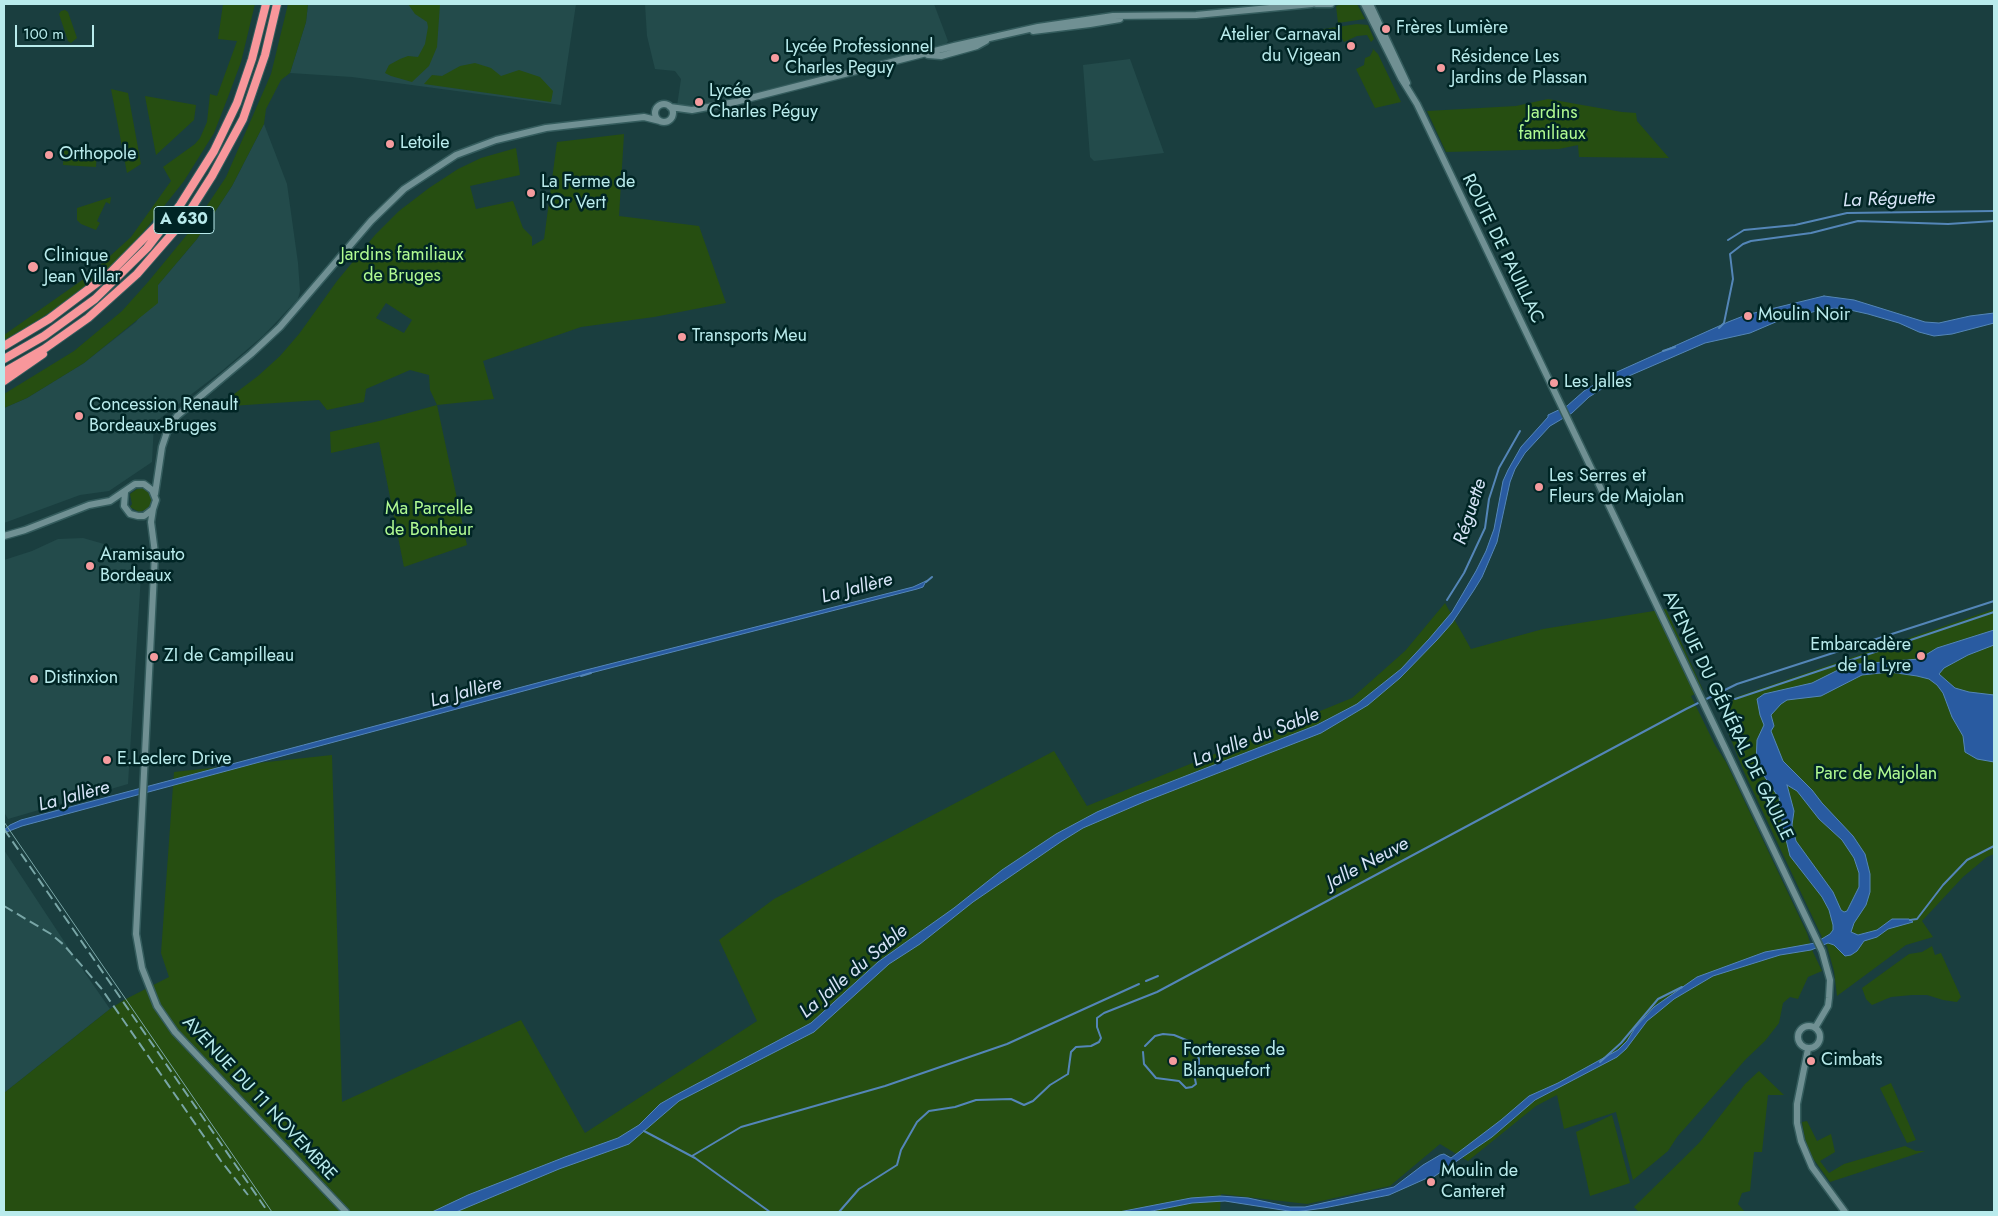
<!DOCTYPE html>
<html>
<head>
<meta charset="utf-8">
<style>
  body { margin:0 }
  #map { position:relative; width:1998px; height:1216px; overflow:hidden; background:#1a3e3f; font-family:Jost,sans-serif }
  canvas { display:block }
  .frame { position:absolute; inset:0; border:5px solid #b9ebec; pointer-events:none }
  .scale { position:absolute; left:15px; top:25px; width:79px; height:22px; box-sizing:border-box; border:2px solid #b9ebec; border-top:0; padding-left:6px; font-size:15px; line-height:18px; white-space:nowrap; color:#b9ebec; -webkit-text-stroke:4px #002525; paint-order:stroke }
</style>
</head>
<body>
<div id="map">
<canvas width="1998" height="1216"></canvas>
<div class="frame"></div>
<div class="scale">100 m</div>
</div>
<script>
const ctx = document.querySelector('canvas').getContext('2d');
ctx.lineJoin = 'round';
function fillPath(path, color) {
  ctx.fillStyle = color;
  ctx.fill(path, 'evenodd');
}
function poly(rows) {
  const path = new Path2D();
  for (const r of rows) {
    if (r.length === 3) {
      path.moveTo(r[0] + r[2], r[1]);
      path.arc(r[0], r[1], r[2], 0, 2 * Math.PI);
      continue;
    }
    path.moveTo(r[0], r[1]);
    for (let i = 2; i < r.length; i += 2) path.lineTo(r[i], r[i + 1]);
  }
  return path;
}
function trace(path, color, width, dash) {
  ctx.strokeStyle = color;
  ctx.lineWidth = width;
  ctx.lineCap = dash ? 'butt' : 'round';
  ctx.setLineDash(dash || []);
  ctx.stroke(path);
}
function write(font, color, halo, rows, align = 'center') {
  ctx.font = font + ' Jost,sans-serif';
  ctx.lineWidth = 5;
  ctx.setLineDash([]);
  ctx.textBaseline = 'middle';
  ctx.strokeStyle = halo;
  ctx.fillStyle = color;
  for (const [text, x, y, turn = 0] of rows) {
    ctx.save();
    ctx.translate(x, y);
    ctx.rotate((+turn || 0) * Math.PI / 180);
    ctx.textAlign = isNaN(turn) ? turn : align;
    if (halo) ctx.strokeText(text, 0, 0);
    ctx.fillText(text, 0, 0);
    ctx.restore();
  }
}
fillPath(poly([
  [308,4,576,4,561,105,352,77,290,73,306,22],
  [645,4,934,4,948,41,945,46,737,97,681,107,677,106,681,79,675,71,655,69,647,36],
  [1130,59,1164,153,1094,161,1090,157,1083,65],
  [264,124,287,184,298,263,300,291,298,299,263,336,223,370,154,423,152,462,109,491,80,495,4,523,4,408,27,398,84,363,136,322,158,285,197,239,232,186],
  [83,538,104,544,124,555,141,575,128,784,8,819,4,812,4,560,32,551,58,539],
  [4,850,85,973,110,1009,4,1093]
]), '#234b4b');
fillPath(poly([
  [223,4,255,4,241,62,228,97,214,133,184,181,133,245,108,269,78,294,4,342,4,335,88,276,131,237,171,181,163,167,195,144,200,138,207,122,210,94,217,96,237,41,218,39],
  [288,4,308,4,306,22,290,73,281,80,266,109,264,124,232,186,197,239,158,285,158,303,84,363,27,398,4,408,4,394,74,351,122,311,148,282,190,231,226,177,271,74],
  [408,4,440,4,437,47,429,66,412,82,391,76,385,73,389,65,400,59,408,56,418,57,425,44,428,27,427,22,415,14],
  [1342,4,1357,4,1365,19,1338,23,1336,6],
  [65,10,68,12,77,38,71,43,68,41,59,14,61,11],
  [1357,24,1368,25,1374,39,1371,42,1367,35,1357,36,1344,42,1339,33,1297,40,1297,33],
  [1372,48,1378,54,1401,102,1375,108,1356,69,1364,65,1365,58,1370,56,1373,50],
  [475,63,491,68,501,76,519,70,540,77,553,91,551,102,424,84,432,75,442,76,460,66],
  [111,89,128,93,141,164,127,173],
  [145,96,196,105,194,120,156,155],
  [1548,99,1622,112,1636,113,1637,121,1669,158,1579,157,1578,145,1559,149,1446,152,1427,111,1516,106],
  [624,134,619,216,699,226,726,303,654,317,581,327,483,361,494,399,437,405,467,545,404,567,379,442,331,453,330,432,379,421,437,405,430,390,429,375,410,370,366,389,364,402,327,410,319,400,217,407,258,376,280,356,299,334,337,281,375,235,399,211,429,188,458,169,481,158,516,148,520,175,470,186,476,209,513,201,523,228,532,237,532,246,544,239,557,142],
  [386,303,412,320,404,333,376,318],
  [64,150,97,152,96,167,63,165],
  [111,197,110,204,106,202,97,221,100,223,96,230,81,224,77,220,77,208],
  [142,488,150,493,152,501,148,509,139,512,130,507,132,504,130,494,137,489],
  [1445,603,1471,649,1543,629,1666,609,1703,690,1691,696,1715,745,1726,762,1807,933,1813,952,1822,971,1808,977,1798,999,1790,997,1783,1003,1779,1023,1765,1041,1746,1059,1677,1137,1668,1151,1633,1180,1616,1112,1564,1129,1557,1095,1536,1106,1468,1161,1440,1144,1390,1186,1307,1204,1221,1194,1220,1212,4,1212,4,1093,110,1009,124,1000,169,977,161,953,174,772,332,755,342,1102,521,1020,585,1133,757,1021,719,940,774,899,1054,751,1087,806,1352,698,1405,651],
  [1994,609,1994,854,1987,857,1963,877,1922,921,1933,937,1906,945,1837,996,1834,971,1827,946,1821,938,1822,937,1744,772,1722,717,1726,708,1736,697],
  [1932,946,1935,955,1941,953,1961,997,1957,1002,1943,1000,1927,995,1912,995,1891,997,1872,1005,1866,999,1862,988,1909,954,1922,952],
  [1759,1071,1784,1095,1768,1095,1762,1152,1754,1152,1750,1191,1742,1193,1738,1204,1745,1212,1639,1212,1634,1207,1699,1143,1745,1084],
  [1891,1083,1916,1140,1907,1143,1880,1088],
  [1612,1115,1630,1183,1590,1196,1576,1132],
  [1807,1121,1817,1141,1831,1134,1835,1152,1820,1161,1829,1173,1844,1164,1905,1146,1916,1151,1925,1151,1830,1182,1812,1157,1805,1139,1802,1122]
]), '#264e11');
const water = poly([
  [1824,296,1854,300,1925,322,1939,323,1970,316,1994,313,1994,323,1952,334,1934,336,1919,332,1899,323,1868,314,1841,308,1824,309,1778,321,1750,333,1705,343,1608,385,1589,397,1572,413,1550,426,1525,453,1515,469,1510,482,1497,542,1482,577,1474,590,1452,623,1437,640,1400,678,1368,705,1321,733,1146,801,1083,828,1062,841,973,902,920,944,889,964,814,1032,679,1101,629,1144,559,1169,456,1212,432,1212,468,1195,565,1157,618,1138,639,1125,660,1104,674,1096,811,1023,878,962,954,908,1002,870,1056,834,1097,812,1134,796,1317,725,1357,704,1401,669,1429,639,1452,612,1476,571,1486,551,1494,529,1503,481,1508,470,1521,447,1548,417,1548,415,1567,406,1584,391,1608,376,1728,322,1746,315,1824,296],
  [926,581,923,587,917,589,583,675,22,826,4,833,4,830,10,825,21,820,586,670,913,587,926,581],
  [1994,630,1994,645,1968,655,1944,668,1939,674,1955,688,1969,692,1994,695,1994,762,1977,759,1965,752,1963,736,1952,717,1943,693,1937,685,1929,679,1917,676,1890,672,1862,675,1821,696,1787,700,1781,704,1771,715,1774,726,1771,731,1783,761,1812,790,1822,803,1853,836,1865,854,1870,874,1870,892,1866,905,1854,923,1851,932,1858,935,1877,930,1892,919,1909,919,1913,922,1888,929,1877,937,1864,941,1857,951,1851,955,1845,956,1834,945,1828,943,1811,950,1780,955,1713,976,1674,999,1657,1013,1647,1021,1626,1049,1617,1057,1535,1100,1492,1137,1432,1178,1425,1179,1389,1195,1324,1208,1295,1212,1225,1201,1192,1203,1147,1212,1119,1212,1191,1198,1220,1196,1248,1198,1290,1207,1305,1207,1394,1187,1423,1165,1440,1155,1444,1154,1451,1158,1501,1120,1529,1096,1558,1083,1618,1050,1627,1041,1635,1028,1654,1007,1697,977,1765,952,1815,943,1830,934,1833,930,1833,925,1829,910,1822,897,1790,856,1783,827,1779,798,1756,764,1757,740,1764,725,1760,715,1757,699,1764,694,1812,683,1848,665,1919,659,1937,648,1994,630],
  [1787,785,1797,791,1819,819,1842,840,1854,858,1859,873,1859,887,1847,911,1844,912,1841,910,1833,892,1796,841,1792,825,1794,811,1787,785]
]);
fillPath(water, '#295ba1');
trace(water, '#5486b8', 1);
trace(poly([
  [1728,240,1744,230,1795,225,1847,213,1994,211],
  [1719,328,1724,323,1733,279,1730,254,1743,244,1751,241,1811,233,1858,221,1948,224,1994,221],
  [1663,351,1675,347],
  [926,582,932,577],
  [1447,600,1464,573,1485,528,1489,499,1499,468,1520,431],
  [581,676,591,673],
  [1735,699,1994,612],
  [1910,920,1917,919,1943,885,1967,860,1994,846],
  [1146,981,1158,976],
  [1143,1052,1144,1064,1156,1078,1179,1081,1186,1088,1192,1087,1196,1084,1194,1074,1199,1064,1199,1059,1191,1042,1174,1035,1163,1034,1155,1036,1145,1046],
  [1600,1062,1621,1043,1658,999,1682,987],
  [644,1131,695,1158,770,1212],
  [692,1156,741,1127,885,1086,1007,1044,1139,984],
  [839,1212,859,1189,897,1165,901,1150,917,1122,929,1111,955,1107,976,1100,1011,1099,1024,1105,1033,1101,1050,1085,1068,1074,1071,1052,1076,1047,1091,1046,1099,1042,1101,1038,1097,1027,1097,1018,1104,1013,1157,992,1686,709,1737,684,1994,601]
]), '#5486b8', 2);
const secondary = poly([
  [1316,4,1331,4],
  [1364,4,1401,78,1417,104,1822,951,1830,980,1829,998,1828,1006,1815,1028],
  [1370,4,1407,83],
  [1033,31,1090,24,1120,19],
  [928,55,941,56,977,46,986,41],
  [664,113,9],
  [670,107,692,110,735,102,954,46,1038,27,1113,16,1196,15,1312,4],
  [155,494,162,447,167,432,177,416,251,354,280,327,371,221,404,189,456,155,496,140,546,128,598,122,644,117,660,121],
  [153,509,151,522,155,553,136,934,142,968,157,1006,175,1032,346,1212],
  [4,536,25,530,89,505,110,501,135,484,144,484,152,490,156,500,153,509,144,516,138,516,130,514,124,506,125,492],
  [1809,1037,11],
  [1808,1049,1797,1104,1797,1123,1801,1141,1812,1167,1845,1212]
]);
const highway = poly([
  [4,346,49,319,110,273,167,215],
  [4,359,44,336,95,299,147,248,180,205,214,151,237,103,252,59,266,4],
  [4,372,44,349,88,318,137,274,184,220,212,176,243,119,265,55,277,4],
  [4,381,43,354]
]);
trace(secondary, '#345c5d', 9);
trace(highway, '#345c5d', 10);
trace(secondary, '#709093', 6);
trace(highway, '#f8979b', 8);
trace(poly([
  [4,822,272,1212]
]), '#78a5a6', 1);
trace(poly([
  [4,829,268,1212],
  [4,906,51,934,64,945,101,988,221,1161,248,1195]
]), '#78a5a6', 2, [10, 5]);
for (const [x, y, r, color] of [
  [1386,29,5,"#f59b9e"],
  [1351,46,5,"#f59b9e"],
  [775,58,5,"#f59b9e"],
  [1441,68,5,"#f59b9e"],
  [699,102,5,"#f59b9e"],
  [390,144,5,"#f59b9e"],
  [49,155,5,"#f59b9e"],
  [531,193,5,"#f59b9e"],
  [33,267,6,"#f59b9e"],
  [1748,316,5,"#f59b9e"],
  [682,337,5,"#f59b9e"],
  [1554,383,5,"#f59b9e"],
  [79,416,5,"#f59b9e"],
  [1539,487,5,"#f59b9e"],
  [90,566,5,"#f59b9e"],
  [1921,656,5,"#f59b9e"],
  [154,657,5,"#f59b9e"],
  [34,679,5,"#f59b9e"],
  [107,760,5,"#f59b9e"],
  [1173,1061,5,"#f59b9e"],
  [1811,1061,5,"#f59b9e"],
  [1431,1182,5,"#f59b9e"]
]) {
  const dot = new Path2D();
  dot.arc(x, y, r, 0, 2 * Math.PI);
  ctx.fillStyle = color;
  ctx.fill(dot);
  trace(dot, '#002525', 2);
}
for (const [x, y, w] of [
  [184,220,60]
]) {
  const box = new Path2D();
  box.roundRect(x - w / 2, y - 13.5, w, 27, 4);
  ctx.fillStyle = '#002525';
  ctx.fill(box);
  trace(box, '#b9ebec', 1);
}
write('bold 16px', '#b9ebec', null, [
  ["A 630",184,220]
]);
write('18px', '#b9ebec', '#002525', [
  ["Frères Lumière",1396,29],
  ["Atelier Carnaval",1341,36,"right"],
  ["du Vigean",1341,57,"right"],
  ["Lycée Professionnel",785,48],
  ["Charles Peguy",785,69],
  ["Résidence Les",1451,58],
  ["Jardins de Plassan",1451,79],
  ["Lycée",709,92],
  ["Charles Péguy",709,113],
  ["Letoile",400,144],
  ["Orthopole",59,155],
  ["La Ferme de",541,183],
  ["l'Or Vert",541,204],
  ["Clinique",44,257],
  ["Jean Villar",44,278],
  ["Moulin Noir",1758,316],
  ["Transports Meu",692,337],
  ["Les Jalles",1564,383],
  ["Concession Renault",89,406],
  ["Bordeaux-Bruges",89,427],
  ["Les Serres et",1549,477],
  ["Fleurs de Majolan",1549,498],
  ["Aramisauto",100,556],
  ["Bordeaux",100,577],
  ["Embarcadère",1911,646,"right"],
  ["de la Lyre",1911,667,"right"],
  ["ZI de Campilleau",164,657],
  ["Distinxion",44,679],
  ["E.Leclerc Drive",117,760],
  ["Forteresse de",1183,1051],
  ["Blanquefort",1183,1072],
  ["Cimbats",1821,1061],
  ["Moulin de",1441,1172],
  ["Canteret",1441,1193]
], 'left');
write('18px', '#b1fb92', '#002525', [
  ["Jardins",1552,114],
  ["familiaux",1552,135],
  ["Jardins familiaux",402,256],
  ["de Bruges",402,277],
  ["Ma Parcelle",429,510],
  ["de Bonheur",429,531],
  ["Parc de Majolan",1876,775]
]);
write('18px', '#b9ebec', '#002525', [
  ["ROUTE DE PAUILLAC",1502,249,64],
  ["AVENUE DU GÉNÉRAL DE GAULLE",1727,716,64],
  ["AVENUE DU 11 NOVEMBRE",259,1099,47]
]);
write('italic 19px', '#d7e5f8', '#002525', [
  ["La Réguette",1889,200,-2],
  ["Réguette",1471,512,-72],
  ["La Jallère",857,589,-15],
  ["La Jallère",466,693,-15],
  ["La Jalle du Sable",1256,738,-21],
  ["La Jallère",74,797,-15],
  ["Jalle Neuve",1368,864,-28],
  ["La Jalle du Sable",854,972,-40]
]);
</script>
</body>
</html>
